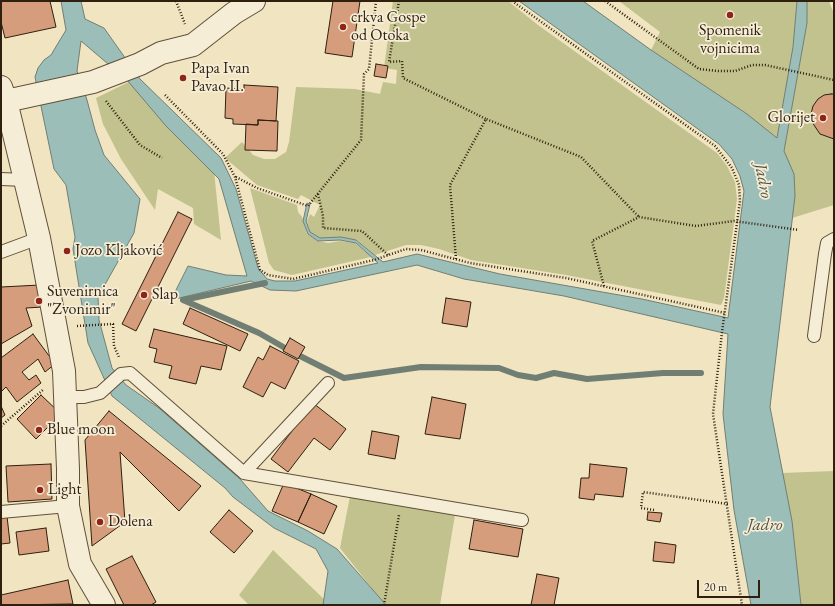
<!DOCTYPE html>
<html>
<head>
<meta charset="utf-8">
<style>
  body { margin:0 }
  #map { position:relative; width:835px; height:606px; overflow:hidden; background:#f1e4c0; font-family:"EB Garamond",serif }
  canvas { display:block }
  .frame { position:absolute; inset:0; border:2px solid #2f1f0f; pointer-events:none }
  .scale { position:absolute; left:697px; top:580px; width:63px; height:18px; box-sizing:border-box; border:2px solid #2f1f0f; border-top:0; padding-left:5px; font-size:12px; line-height:14px; white-space:nowrap; color:#2f1f0f; -webkit-text-stroke:3px #f6edd6; paint-order:stroke }
</style>
</head>
<body>
<div id="map">
<canvas width="835" height="606"></canvas>
<div class="frame"></div>
<div class="scale">20 m</div>
</div>
<script>
const ctx = document.querySelector('canvas').getContext('2d');
ctx.lineJoin = 'round';
function fillPath(path, color) {
  ctx.fillStyle = color;
  ctx.fill(path, 'evenodd');
}
function poly(rows) {
  const path = new Path2D();
  for (const r of rows) {
    path.moveTo(r[0], r[1]);
    for (let i = 2; i < r.length; i += 2) path.lineTo(r[i], r[i + 1]);
  }
  return path;
}
function trace(path, color, width, dash) {
  ctx.strokeStyle = color;
  ctx.lineWidth = width;
  ctx.lineCap = dash ? 'butt' : 'round';
  ctx.setLineDash(dash || []);
  ctx.stroke(path);
}
function write(font, color, halo, rows, align = 'center') {
  ctx.font = font + ' "EB Garamond",serif';
  ctx.lineWidth = 3.5;
  ctx.setLineDash([]);
  ctx.textBaseline = 'middle';
  ctx.strokeStyle = halo;
  ctx.fillStyle = color;
  for (const [text, x, y, turn = 0] of rows) {
    ctx.save();
    ctx.translate(x, y);
    ctx.rotate((+turn || 0) * Math.PI / 180);
    ctx.textAlign = isNaN(turn) ? turn : align;
    if (halo) ctx.strokeText(text, 0, 0);
    ctx.fillText(text, 0, 0);
    ctx.restore();
  }
}
fillPath(poly([
  [393,1,508,1,538,25,717,153,727,166,735,182,737,199,724,298,721,305,566,275,471,260,439,249,421,245,406,245,375,255,357,240,340,237,320,238,310,232,307,221,310,214,314,217,320,205,301,195,298,199,257,185,225,158,242,142,253,155,264,159,275,159,286,152,289,142,296,87,355,89,380,94,383,82,396,84,397,70,384,68],
  [619,1,797,1,793,47,777,139,747,114,651,50,660,32],
  [807,1,829,1,834,14,834,205,792,218,795,185,784,151,807,23],
  [131,81,214,171,221,240,194,224,193,208,158,189,155,210,121,159,103,124,96,98],
  [250,188,297,205,298,212,302,217,307,234,318,241,328,243,340,241,355,243,371,257,292,275,274,270,269,263],
  [834,471,834,605,801,605,792,521,782,473],
  [351,491,456,509,440,605,384,604,340,548],
  [273,550,330,605,249,605,239,595]
]), '#c1c28d');
const water = poly([
  [61,1,81,1,85,19,104,28,140,79,221,158,236,189,258,268,267,279,275,281,295,281,378,263,356,243,340,240,318,241,308,234,303,221,307,203,310,204,306,221,310,232,320,238,341,237,356,240,383,262,417,254,500,274,642,299,728,318,744,191,740,176,732,159,719,144,519,1,583,1,651,50,747,114,777,138,793,47,797,1,807,1,807,23,784,151,794,174,795,196,770,407,792,521,801,605,751,605,734,510,723,414,728,334,564,296,464,279,417,265,296,291,270,290,251,281,171,300,188,266,226,275,247,276,219,179,166,126,127,80,81,41,77,71,87,100,95,130,104,155,140,199,134,233,98,297,99,320,112,368,126,385,159,408,240,479,268,511,308,531,337,549,386,605,323,605,328,571,316,549,274,528,233,497,225,488,112,396,88,343,73,249,75,237,66,185,54,169,35,77,38,68,44,60,51,55,66,30,61,1]
]);
fillPath(water, '#9cbeb8');
trace(water, '#707e74', 1);
trace(poly([
  [183,300,259,333,285,348],
  [183,300,265,283],
  [300,356,344,378,421,367,499,368,518,375,536,378,554,373,587,379,663,373,701,373]
]), '#707e74', 6);
const building = poly([
  [1,1,50,1,56,27,5,38,1,22,1,1],
  [333,1,360,1,352,57,325,53,333,1],
  [376,64,388,66,386,78,374,76,376,64],
  [244,85,278,87,276,121,258,120,258,125,233,124,233,119,225,118,226,88,244,89,244,85],
  [831,94,834,94,834,139,820,134,812,122,812,114,811,114,813,106,818,99,824,95,831,94],
  [258,120,278,121,277,151,245,150,246,124,258,125,258,120],
  [178,212,192,219,136,331,122,324,178,212],
  [40,285,43,307,26,308,32,326,1,344,1,287,40,285],
  [446,298,471,302,467,327,442,323,446,298],
  [190,308,248,334,240,351,183,324,190,308],
  [154,329,227,346,221,370,201,366,196,384,169,378,172,366,154,362,157,349,149,347,154,329],
  [33,334,55,364,45,372,38,359,22,372,29,380,36,375,41,383,17,402,6,387,1,392,1,358,33,334],
  [290,338,305,347,298,359,283,351,290,338],
  [270,346,299,361,285,389,271,382,263,397,243,387,258,357,263,360,270,346],
  [41,395,61,414,36,439,17,419,41,395],
  [432,397,466,404,460,439,425,434,432,397],
  [313,403,346,429,330,450,314,438,288,472,271,459,313,403],
  [1,406,5,415,1,418,1,406],
  [109,411,201,486,179,511,120,452,125,522,92,546,85,440,109,411],
  [372,431,399,436,395,459,368,454,372,431],
  [51,464,52,499,8,502,6,466,51,464],
  [590,464,627,468,623,497,595,494,594,500,579,498,581,478,589,478,590,464],
  [284,483,311,494,298,522,272,511,284,483],
  [311,494,337,506,324,534,298,522,311,494],
  [229,510,253,531,234,553,210,532,229,510],
  [648,512,662,513,660,522,647,520,648,512],
  [7,516,10,543,1,544,1,517,7,516],
  [474,520,523,529,518,557,469,549,474,520],
  [46,528,49,551,19,555,16,532,46,528],
  [655,542,676,545,674,563,653,561,655,542],
  [132,556,156,602,151,605,124,605,106,569,132,556],
  [537,574,559,578,554,605,531,605,537,574],
  [68,580,73,604,1,605,1,595,68,580]
]);
fillPath(building, '#d69d7c');
trace(building, '#2f1f0f', 1);
const service = poly([
  [1,179,25,180],
  [1,252,39,238],
  [814,336,825,254,827,243,834,239],
  [66,397,84,397,100,393,121,374,130,373,244,473,522,520],
  [244,473,328,383],
  [1,512,68,506]
]);
const minor = poly([
  [1,87,6,101,39,238,64,371,68,469,68,506,80,564,104,605],
  [6,101,93,82,140,64,161,53,193,45,234,13,254,1]
]);
trace(service, '#60503b', 14);
trace(minor, '#60503b', 24);
trace(poly([
  [176,1,185,24],
  [399,1,389,62,402,61,403,78,486,119],
  [512,1,715,146,732,168,739,185,740,201,722,332,713,414,742,605],
  [605,1,699,69,718,71,735,71,752,65,765,65,834,80],
  [165,95,223,154,235,177,260,270,268,275,293,279,374,260,406,249,421,250,470,263,566,278,725,313],
  [106,101,140,145,162,158],
  [236,177,257,188,308,206,361,140,364,74,369,69,376,1],
  [318,194,323,216,323,228,362,231,388,255],
  [456,259,450,185,486,119,581,157,639,217],
  [604,286,592,241,639,217,696,226,734,221,799,230],
  [77,326,113,324,114,346,119,357],
  [1,426,44,389],
  [654,510,641,508,643,492,728,504],
  [384,605,399,515]
]), '#2f1f0f', 2.5, [1, 2]);
trace(service, '#f6edd6', 12);
trace(minor, '#f6edd6', 22);
for (const [x, y, r, color] of [
  [730,15,4,"#8f2418"],
  [343,27,4,"#8f2418"],
  [183,78,4,"#8f2418"],
  [823,118,4,"#8f2418"],
  [67,251,4,"#8f2418"],
  [144,295,4,"#8f2418"],
  [39,301,4,"#8f2418"],
  [39,430,4,"#8f2418"],
  [40,490,4,"#8f2418"],
  [100,522,4,"#8f2418"]
]) {
  const dot = new Path2D();
  dot.arc(x, y, r, 0, 2 * Math.PI);
  ctx.fillStyle = color;
  ctx.fill(dot);
  trace(dot, '#f6edd6', 1.5);
}
write('16px', '#2f1f0f', '#f6edd6', [
  ["crkva Gospe",351,18],
  ["od Otoka",351,36],
  ["Spomenik",730,31,"center"],
  ["vojnicima",730,49,"center"],
  ["Papa Ivan",191,69],
  ["Pavao II.",191,87],
  ["Glorijet",815,118,"right"],
  ["Jozo Kljaković",75,251],
  ["Suvenirnica",47,292],
  ["\"Zvonimir\"",47,310],
  ["Slap",152,295],
  ["Blue moon",47,430],
  ["Light",48,490],
  ["Dolena",108,522]
], 'left');
write('italic 17px', '#504f42', '#f6edd6', [
  ["Jadro",763,181,79],
  ["Jadro",765,525]
]);
</script>
</body>
</html>
